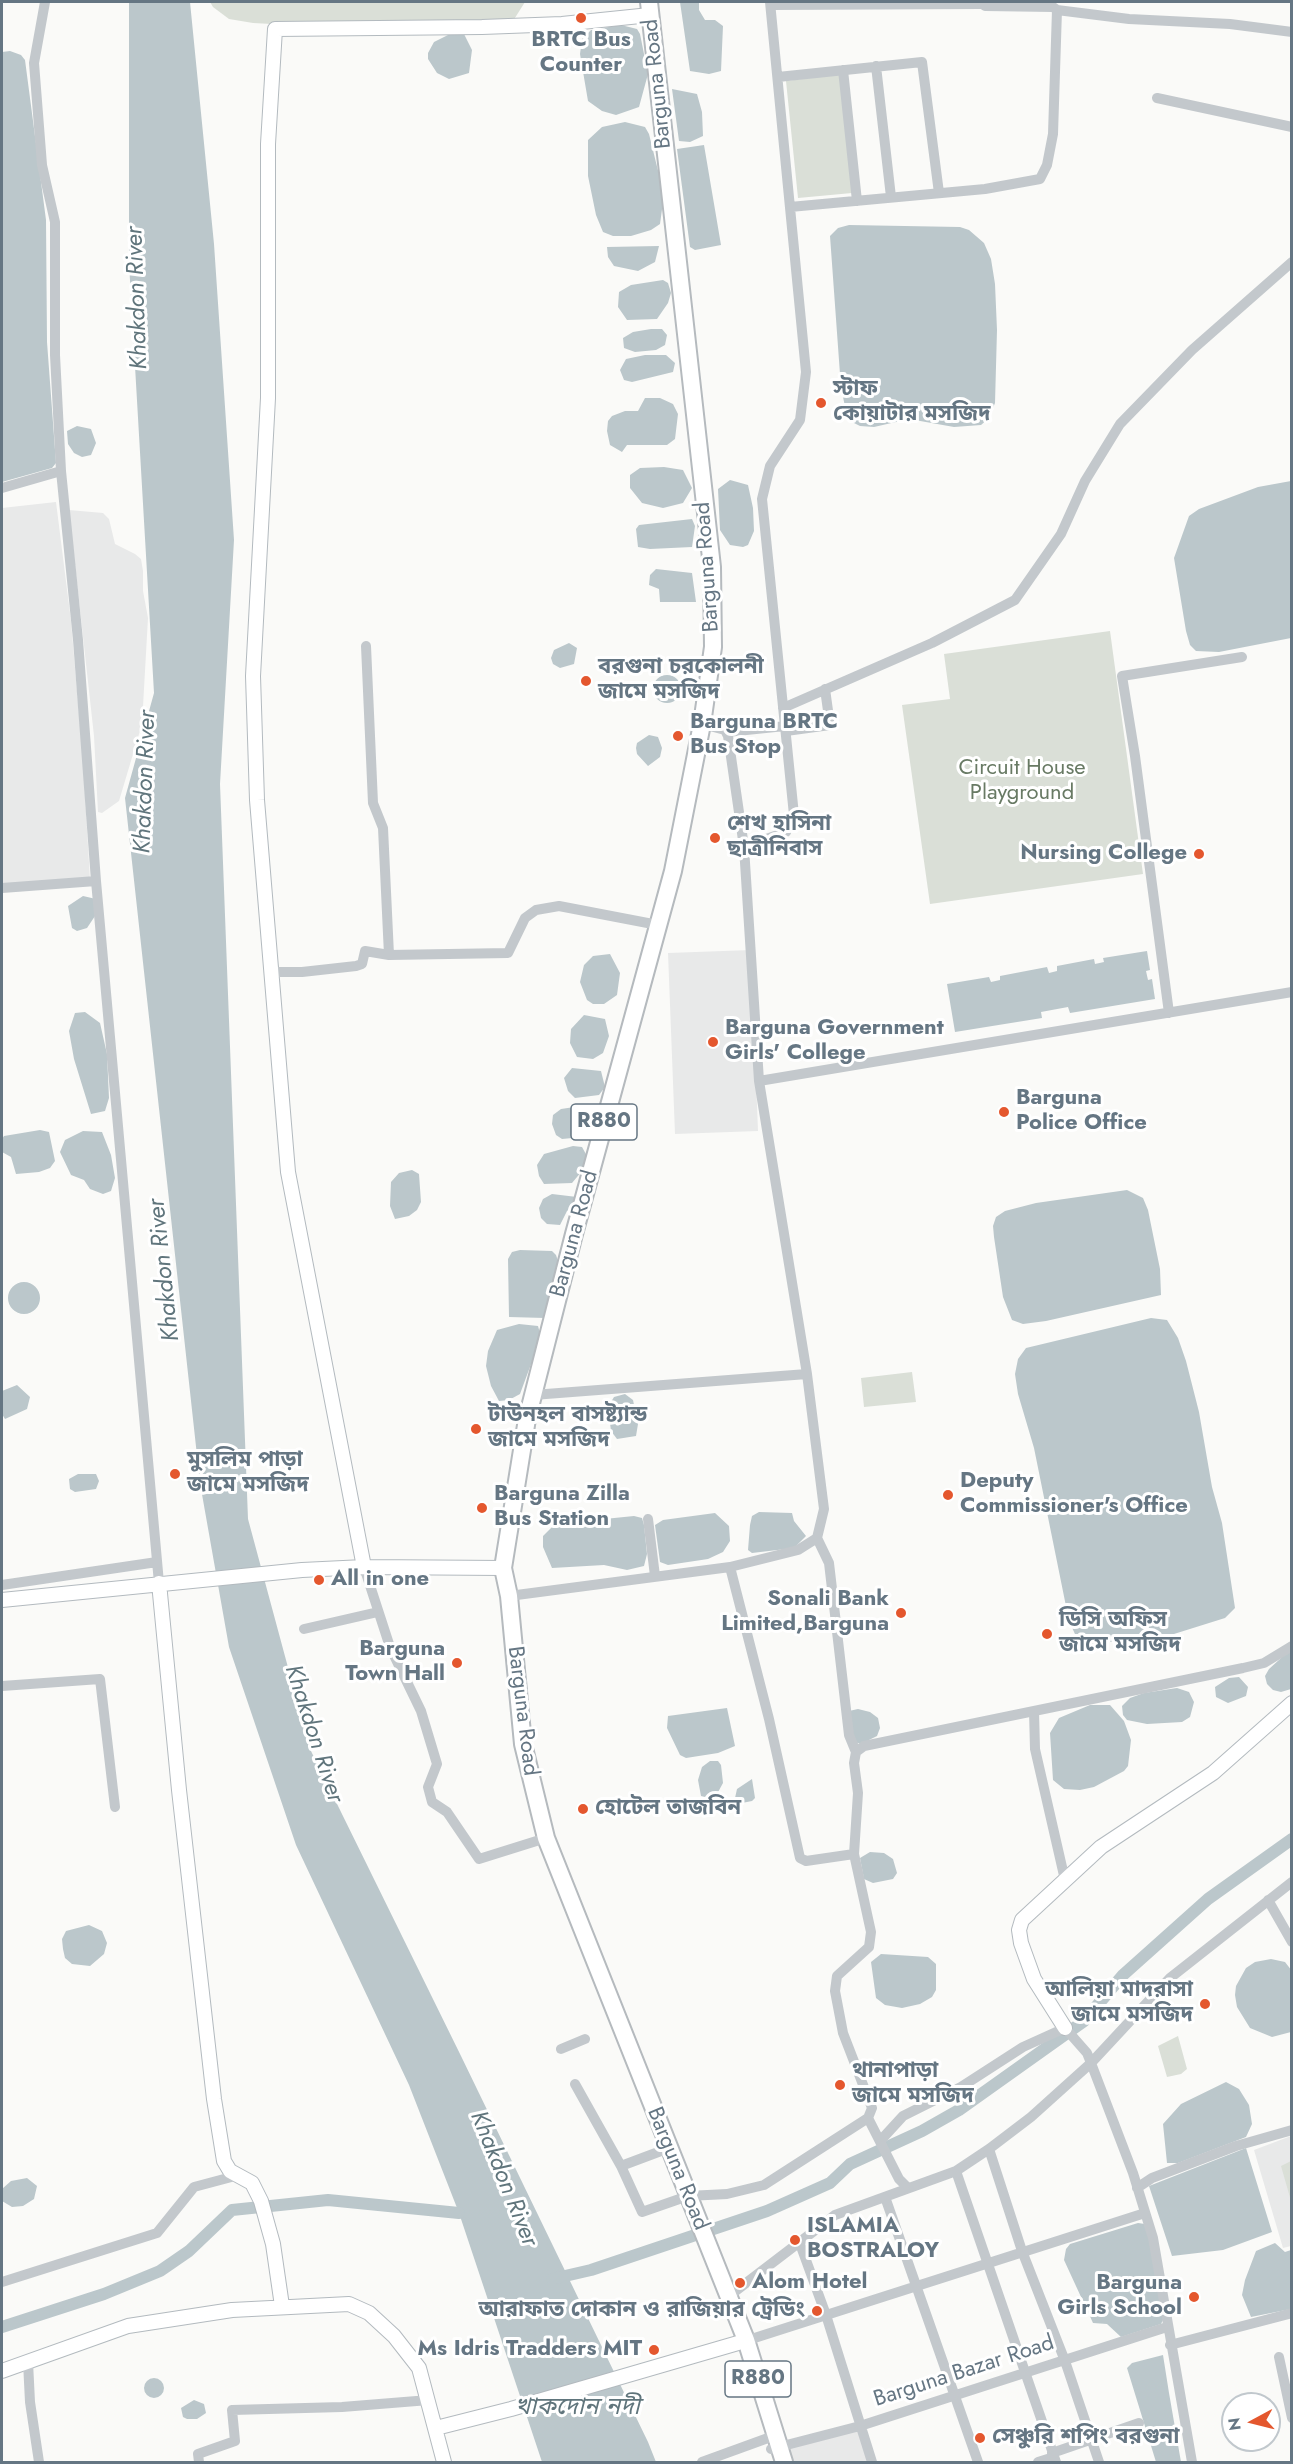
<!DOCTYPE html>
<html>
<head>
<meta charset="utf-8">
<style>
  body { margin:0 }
  #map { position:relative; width:1293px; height:2464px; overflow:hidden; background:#fafaf8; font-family:Jost,sans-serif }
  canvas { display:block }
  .frame { position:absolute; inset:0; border:3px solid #657683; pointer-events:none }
  .north { position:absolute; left:1221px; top:2392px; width:60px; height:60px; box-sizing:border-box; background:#fff; border:2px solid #c1c8cd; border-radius:50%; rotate:263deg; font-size:16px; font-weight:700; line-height:24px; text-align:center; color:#657683 }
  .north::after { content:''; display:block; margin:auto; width:21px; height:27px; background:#e4572e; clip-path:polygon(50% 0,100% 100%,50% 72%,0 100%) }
</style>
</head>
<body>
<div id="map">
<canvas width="1293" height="2464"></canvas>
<div class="frame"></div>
<div class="north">N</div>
</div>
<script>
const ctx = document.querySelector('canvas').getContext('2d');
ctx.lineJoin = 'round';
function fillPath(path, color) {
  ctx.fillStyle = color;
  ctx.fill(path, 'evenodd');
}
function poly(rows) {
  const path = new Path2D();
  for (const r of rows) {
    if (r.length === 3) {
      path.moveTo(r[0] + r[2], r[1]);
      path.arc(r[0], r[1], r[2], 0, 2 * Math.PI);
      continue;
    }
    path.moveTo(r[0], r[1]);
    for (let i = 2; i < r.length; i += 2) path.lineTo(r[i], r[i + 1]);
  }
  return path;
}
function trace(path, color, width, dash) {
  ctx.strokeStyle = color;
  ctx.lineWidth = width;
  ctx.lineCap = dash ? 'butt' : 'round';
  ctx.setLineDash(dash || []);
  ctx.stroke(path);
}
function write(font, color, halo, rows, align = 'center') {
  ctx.font = font + ' Jost,"Noto Sans Bengali",sans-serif';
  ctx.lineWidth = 6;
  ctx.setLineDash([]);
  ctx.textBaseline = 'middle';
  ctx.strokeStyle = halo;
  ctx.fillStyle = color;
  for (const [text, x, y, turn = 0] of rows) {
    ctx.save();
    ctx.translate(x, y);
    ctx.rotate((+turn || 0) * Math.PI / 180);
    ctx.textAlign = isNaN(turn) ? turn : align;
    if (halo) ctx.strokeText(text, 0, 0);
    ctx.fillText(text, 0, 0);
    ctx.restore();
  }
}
fillPath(poly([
  [56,502,71,621,83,761,90,880,2,887,2,508],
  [69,510,103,513,109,519,115,544,135,554,141,559,143,571,143,591,148,618,142,724,119,801,102,813,98,812,94,736],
  [751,950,758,1131,675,1134,668,953],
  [1291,2136,1291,2246,1283,2248,1254,2150],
  [859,2427,871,2462,776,2462,772,2449]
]), '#e8e9e9');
fillPath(poly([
  [210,2,525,2,513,21,346,28,253,23,229,19,213,7],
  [841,74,852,193,798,198,786,81],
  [1110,631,1143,874,930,904,902,705,950,699,944,654],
  [912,1372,916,1402,864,1407,861,1378],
  [1178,2036,1187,2069,1181,2074,1167,2077,1158,2046],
  [1291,2161,1291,2201,1281,2166]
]), '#dadfd7');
fillPath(poly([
  [129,2,190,2,214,244,234,540,220,784,248,1519,310,1749,461,2056,648,2442,656,2462,542,2462,459,2213,409,2085,296,1845,229,1647,200,1483,125,798,154,693,129,263],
  [680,2,699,2,699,10,705,20,715,20,723,26,721,71,709,74,690,71],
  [621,25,637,29,640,34,648,74,639,107,616,115,602,111,588,101,580,54,582,39,591,30],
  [454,32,464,34,472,50,469,73,449,79,437,73,428,59,428,53,434,42],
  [10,51,21,55,25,60,46,220,47,342,56,463,52,468,2,482,2,52],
  [672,89,697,94,702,112,703,136,690,142,679,141],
  [625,122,645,127,649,134,664,195,660,224,651,230,631,236,613,236,603,232,596,215,588,176,588,140,602,127],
  [704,145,721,245,695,250,690,247,677,149],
  [849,225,960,227,969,230,984,243,991,259,995,284,997,330,995,403,989,418,981,425,954,427,909,419,874,427,860,426,848,420,841,388,830,236,838,228],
  [659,246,655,262,638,271,614,266,608,257,607,247],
  [663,280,668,283,671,293,668,303,657,319,627,320,618,307,619,292,631,285],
  [651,329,662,329,667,335,665,345,656,350,635,352,624,348,623,338,633,332],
  [645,355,666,355,675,363,673,372,632,382,624,380,620,370,626,359],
  [645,398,660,398,673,404,678,414,675,439,667,445,627,445,622,452,610,445,607,431,608,421,612,416,625,411,638,411],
  [77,426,91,429,96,443,91,455,82,457,74,453,68,444,67,431],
  [664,467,683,470,692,488,683,503,663,508,642,503,630,488,630,475,640,468],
  [730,480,748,485,753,508,754,531,748,545,743,547,730,545,720,530,718,489],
  [1291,481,1291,638,1219,652,1196,651,1190,645,1186,631,1174,558,1189,516,1199,509,1258,487],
  [692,519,695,526,692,547,650,549,638,547,636,529,639,525],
  [656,569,692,573,696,602,660,602,659,589,649,585,650,575],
  [569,643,577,648,574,664,560,668,553,664,551,658,554,650],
  [667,689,14],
  [649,735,658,737,662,748,660,757,648,766,637,754,636,748,637,743],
  [83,896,96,899,95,916,87,928,77,931,72,928,68,906],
  [1147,951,1150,970,1146,971,1148,980,1152,979,1155,999,1070,1013,1068,1007,1041,1012,1042,1018,955,1032,947,984,989,977,991,982,1000,980,1000,976,1047,967,1049,973,1057,971,1057,966,1094,959,1095,964,1104,962,1103,958],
  [610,954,620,973,617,995,604,1004,593,1004,587,1000,580,982,584,965,593,956],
  [85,1012,100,1023,107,1054,109,1098,105,1111,91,1114,74,1059,69,1031,75,1013],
  [584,1015,605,1019,609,1036,603,1053,593,1059,577,1057,570,1043,571,1029],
  [572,1068,601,1071,605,1087,599,1095,575,1098,568,1091,564,1078],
  [588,1105,595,1107,599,1120,594,1132,583,1137,562,1139,556,1135,552,1124,553,1115,561,1109],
  [40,1130,49,1132,55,1161,50,1168,39,1172,16,1174,11,1157,2,1152,2,1139,4,1136],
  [83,1131,102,1132,111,1155,115,1178,111,1191,103,1194,90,1189,84,1180,71,1175,60,1152,65,1140],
  [573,1146,582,1147,587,1156,582,1171,572,1183,544,1184,539,1176,537,1165,544,1154],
  [412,1170,419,1174,421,1202,417,1210,409,1216,395,1219,390,1206,391,1182,399,1173],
  [1127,1190,1143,1198,1148,1210,1160,1269,1161,1295,1046,1321,1023,1324,1012,1320,1003,1297,994,1237,993,1226,996,1217,1005,1211,1036,1203],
  [552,1194,577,1197,574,1208,567,1211,560,1225,547,1224,541,1218,539,1208,543,1199],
  [520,1250,552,1251,556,1255,559,1264,545,1318,509,1317,508,1259,512,1252],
  [24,1298,16],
  [1151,1318,1167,1320,1178,1338,1186,1361,1199,1412,1212,1487,1222,1523,1235,1608,1225,1618,1158,1639,1108,1642,1087,1647,1080,1645,1069,1621,1034,1448,1018,1394,1015,1374,1018,1359,1026,1348],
  [519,1324,538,1326,541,1337,520,1394,509,1400,499,1401,491,1386,486,1366,488,1351,497,1330],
  [17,1385,30,1397,27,1409,5,1419,2,1414,2,1391],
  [625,1394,633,1400,638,1424,636,1436,617,1439,611,1431,608,1407,614,1397],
  [78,1474,96,1474,99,1481,96,1489,75,1492,70,1489,69,1479],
  [759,1512,792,1513,794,1521,806,1536,794,1548,752,1553,748,1550,750,1525,752,1516],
  [715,1513,729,1526,730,1541,723,1552,708,1559,668,1565,660,1562,655,1525,663,1520],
  [634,1516,642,1518,644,1525,647,1554,644,1566,627,1570,604,1565,552,1568,543,1547,543,1536,555,1524],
  [1291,1649,1291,1689,1281,1692,1273,1690,1267,1684,1265,1676,1269,1669],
  [1239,1677,1248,1687,1246,1696,1228,1703,1216,1697,1215,1687,1229,1678],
  [1177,1688,1189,1692,1194,1702,1190,1717,1182,1722,1147,1724,1127,1720,1123,1715,1122,1706,1130,1698,1144,1693],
  [1090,1705,1110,1705,1124,1721,1131,1740,1128,1766,1124,1771,1094,1787,1080,1790,1064,1789,1053,1780,1050,1733,1059,1718],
  [727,1708,735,1746,718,1753,686,1758,680,1755,667,1728,668,1716],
  [858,1709,870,1712,878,1718,880,1728,877,1736,861,1744,851,1741,849,1711],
  [710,1761,718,1761,721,1765,723,1783,717,1794,705,1797,701,1796,698,1780,702,1767],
  [752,1779,755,1798,752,1801,737,1804,735,1798,737,1789],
  [870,1852,884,1853,893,1859,897,1873,893,1879,873,1883,864,1879,860,1858],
  [89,1925,102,1931,107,1943,104,1954,90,1966,72,1964,65,1958,63,1949,62,1939,66,1931],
  [881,1954,928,1957,936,1964,936,1990,932,1997,920,2004,902,2008,885,2005,876,1998,871,1962],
  [1271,1959,1285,1962,1292,1971,1291,2032,1272,2037,1250,2028,1237,2007,1235,1995,1236,1986,1246,1968,1255,1962],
  [1226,2082,1239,2089,1249,2105,1252,2124,1246,2137,1178,2163,1167,2163,1163,2124,1181,2104],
  [1246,2148,1272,2232,1223,2250,1172,2256,1149,2186],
  [27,2178,37,2186,34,2199,23,2206,12,2207,2,2201,2,2189,11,2181],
  [1138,2223,1145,2224,1149,2232,1163,2320,1161,2324,1121,2337,1107,2324,1093,2323,1064,2260,1066,2249,1070,2244],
  [1275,2243,1285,2252,1291,2250,1291,2309,1251,2317,1242,2295,1245,2280,1256,2251],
  [1163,2355,1169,2393,1181,2462,1156,2462,1127,2368,1132,2363],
  [154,2388,10],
  [194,2400,204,2404,206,2413,197,2419,187,2419,183,2417,181,2408]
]), '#bbc7cb');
trace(poly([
  [552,2279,591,2270,767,2211,830,2183,850,2164,922,2131,959,2110,1084,2021,1123,1975,1208,1899,1292,1839],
  [2,2327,104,2294,160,2271,189,2251,232,2210,328,2200,459,2213]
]), '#bbc7cb', 12);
const secondary = poly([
  [364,1567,288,1172,257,800,253,676,268,398,268,144,275,29,482,27,562,24,650,15],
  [159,1583,179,1790,214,2099,224,2161,230,2171,252,2183,261,2201,273,2244,282,2306],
  [2,1600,302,1570,364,1567,503,1568],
  [1065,2028,1034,1979,1021,1943,1019,1930,1022,1920,1101,1847,1213,1773,1292,1703],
  [2,2371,128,2326,232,2310,349,2304,369,2313,394,2336,419,2368,444,2462],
  [436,2428,511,2409,738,2343]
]);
const primary = poly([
  [649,2,712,567,713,647,702,724,673,871,574,1234,527,1419,503,1568,509,1596,523,1744,546,1838,746,2340,784,2462]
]);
trace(secondary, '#b3babf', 16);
trace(primary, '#b5babe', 20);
trace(poly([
  [45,2,34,63,42,165,55,222,55,355,61,471,78,640,96,881,159,1583],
  [771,5,980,4],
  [1057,10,1129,19,1230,24,1292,32],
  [876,66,891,197],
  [843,70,857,201],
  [778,77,922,62,939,193],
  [1157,98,1292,127],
  [790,207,985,189,1040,179,1047,165,1053,134,1057,10,1053,7,985,6,981,2],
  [2,488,61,471],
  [366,646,373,803,383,828,389,955],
  [783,708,932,643,1015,600,1061,534,1085,481,1120,424,1192,350,1292,262],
  [786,731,830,725,825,689],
  [727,732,785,726],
  [744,847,786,832,794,815,762,499,770,466,800,420,806,372,770,2],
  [2,888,96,881],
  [271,972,302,972,356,966,362,964,365,951,389,955,508,953,525,918,536,910,559,906,658,925],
  [1169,1013,1135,756,1122,676,1242,657],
  [759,1081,1292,992],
  [533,1395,807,1374],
  [648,1519,655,1576],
  [817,1538,829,1563,849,1735,856,1752],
  [364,1567,390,1647,421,1711,437,1764,428,1787,432,1802,447,1812,479,1859,546,1838],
  [730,1567,769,1719,800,1858,806,1861,854,1854],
  [2,1585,157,1562],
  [509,1596,730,1567,798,1550,817,1538,824,1509,807,1374,759,1081,744,847,728,736,725,730,702,724],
  [304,1629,378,1612],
  [2,1686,100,1679,115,1807],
  [1034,1711,1035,1749,1065,1880],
  [1268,1900,1292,1942],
  [561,2049,585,2039],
  [575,2084,621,2166,669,2148],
  [868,2118,899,2179,908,2188],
  [881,2140,903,2116,961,2087,1023,2047,1065,2028,1087,2053,1091,2063,1133,2173,1153,2238,1192,2462],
  [989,2149,1022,2251,1065,2361,1099,2462],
  [621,2166,642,2212,688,2196,727,2194,764,2185,868,2118,872,2108,843,2033,835,1991,837,1976,869,1947,871,1932,854,1854,858,1793,854,1763,856,1752,864,1746,1243,1668,1264,1663,1292,1646],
  [956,2171,1056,2462],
  [1137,2188,1152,2178,1236,2146,1292,2130],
  [885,2197,978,2462],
  [799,2241,826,2315,872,2462],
  [2,2282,157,2233,194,2187,239,2175],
  [729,2296,835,2215,956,2171,989,2149,1031,2117,1091,2063,1170,1978,1292,1882],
  [742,2342,1145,2213],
  [1170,2345,1292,2313],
  [1279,2357,1292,2418],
  [28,2362,30,2402,39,2462],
  [771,2449,860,2426,1167,2327],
  [1052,2453,1139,2423],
  [199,2462,198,2454,235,2441,232,2410,342,2407,429,2400],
  [702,2462,768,2438],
  [1038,2462,1054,2457]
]), '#c3c8cc', 10);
trace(secondary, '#fff', 14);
trace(primary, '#fff', 16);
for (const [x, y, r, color] of [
  [581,18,6,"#e4572e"],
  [821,403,6,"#e4572e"],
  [586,681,6,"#e4572e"],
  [678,736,6,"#e4572e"],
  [715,838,6,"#e4572e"],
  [1199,854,6,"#e4572e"],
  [713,1042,6,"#e4572e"],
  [1004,1112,6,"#e4572e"],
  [476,1429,6,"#e4572e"],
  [175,1474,6,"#e4572e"],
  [948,1495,6,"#e4572e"],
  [482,1508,6,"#e4572e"],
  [319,1580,6,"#e4572e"],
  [901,1613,6,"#e4572e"],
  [1047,1634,6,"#e4572e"],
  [457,1663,6,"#e4572e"],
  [583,1809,6,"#e4572e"],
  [1205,2004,6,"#e4572e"],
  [840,2085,6,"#e4572e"],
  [795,2240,6,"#e4572e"],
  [740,2283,6,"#e4572e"],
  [1194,2297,6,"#e4572e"],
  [817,2311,6,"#e4572e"],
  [654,2350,6,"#e4572e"],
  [980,2438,6,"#e4572e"]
]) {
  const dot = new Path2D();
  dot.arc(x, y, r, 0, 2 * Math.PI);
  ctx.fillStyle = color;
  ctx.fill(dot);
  trace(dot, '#fff', 2);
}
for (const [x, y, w] of [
  [604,1122,66],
  [758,2379,66]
]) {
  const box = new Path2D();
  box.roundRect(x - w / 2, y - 18, w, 36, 4.5);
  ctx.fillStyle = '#fff';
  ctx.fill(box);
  trace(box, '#657683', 1.5);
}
write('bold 21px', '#657683', null, [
  ["R880",604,1122],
  ["R880",758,2379]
]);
write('bold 22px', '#657683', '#fff', [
  ["BRTC Bus",581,41,"center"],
  ["Counter",581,66,"center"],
  ["স্টাফ",833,390],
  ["কোয়াটার মসজিদ",833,415],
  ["বরগুনা চরকোলনী",598,668],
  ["জামে মসজিদ",598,693],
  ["Barguna BRTC",690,723],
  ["Bus Stop",690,748],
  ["শেখ হাসিনা",727,825],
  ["ছাত্রীনিবাস",727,850],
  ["Nursing College",1187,854,"right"],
  ["Barguna Government",725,1029],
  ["Girls' College",725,1054],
  ["Barguna",1016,1099],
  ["Police Office",1016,1124],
  ["টাউনহল বাসষ্ট্যান্ড",488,1416],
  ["জামে মসজিদ",488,1441],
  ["মুসলিম পাড়া",187,1461],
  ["জামে মসজিদ",187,1486],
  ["Deputy",960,1482],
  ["Commissioner's Office",960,1507],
  ["Barguna Zilla",494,1495],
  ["Bus Station",494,1520],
  ["All in one",331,1580],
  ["Sonali Bank",889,1600,"right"],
  ["Limited,Barguna",889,1625,"right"],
  ["ডিসি অফিস",1059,1621],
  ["জামে মসজিদ",1059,1646],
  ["Barguna",445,1650,"right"],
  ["Town Hall",445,1675,"right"],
  ["হোটেল তাজবিন",595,1809],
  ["আলিয়া মাদরাসা",1193,1991,"right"],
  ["জামে মসজিদ",1193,2016,"right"],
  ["থানাপাড়া",852,2072],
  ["জামে মসজিদ",852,2097],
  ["ISLAMIA",807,2227],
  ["BOSTRALOY",807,2252],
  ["Alom Hotel",752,2283],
  ["Barguna",1182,2284,"right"],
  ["Girls School",1182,2309,"right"],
  ["আরাফাত দোকান ও রাজিয়ার ট্রেডিং",805,2311,"right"],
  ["Ms Idris Tradders MIT",642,2350,"right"],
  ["সেঞ্চুরি শপিং বরগুনা",992,2438]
], 'left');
write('22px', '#657683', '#fff', [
  ["Barguna Road",658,84,-96],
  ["Barguna Road",708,567,-94],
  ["Barguna Road",575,1234,-75],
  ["Barguna Road",522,1711,83],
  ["Barguna Road",677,2169,68],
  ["Barguna Bazar Road",964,2372,-18]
]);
write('22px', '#687a64', '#fff', [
  ["Circuit House",1022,769],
  ["Playground",1022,794]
]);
write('italic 24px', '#60757c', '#fff', [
  ["Khakdon River",138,298,-92],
  ["Khakdon River",146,782,-88],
  ["Khakdon River",165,1270,-96],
  ["Khakdon River",313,1734,72],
  ["Khakdon River",503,2179,68],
  ["খাকদোন নদী",577,2408]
]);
</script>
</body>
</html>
